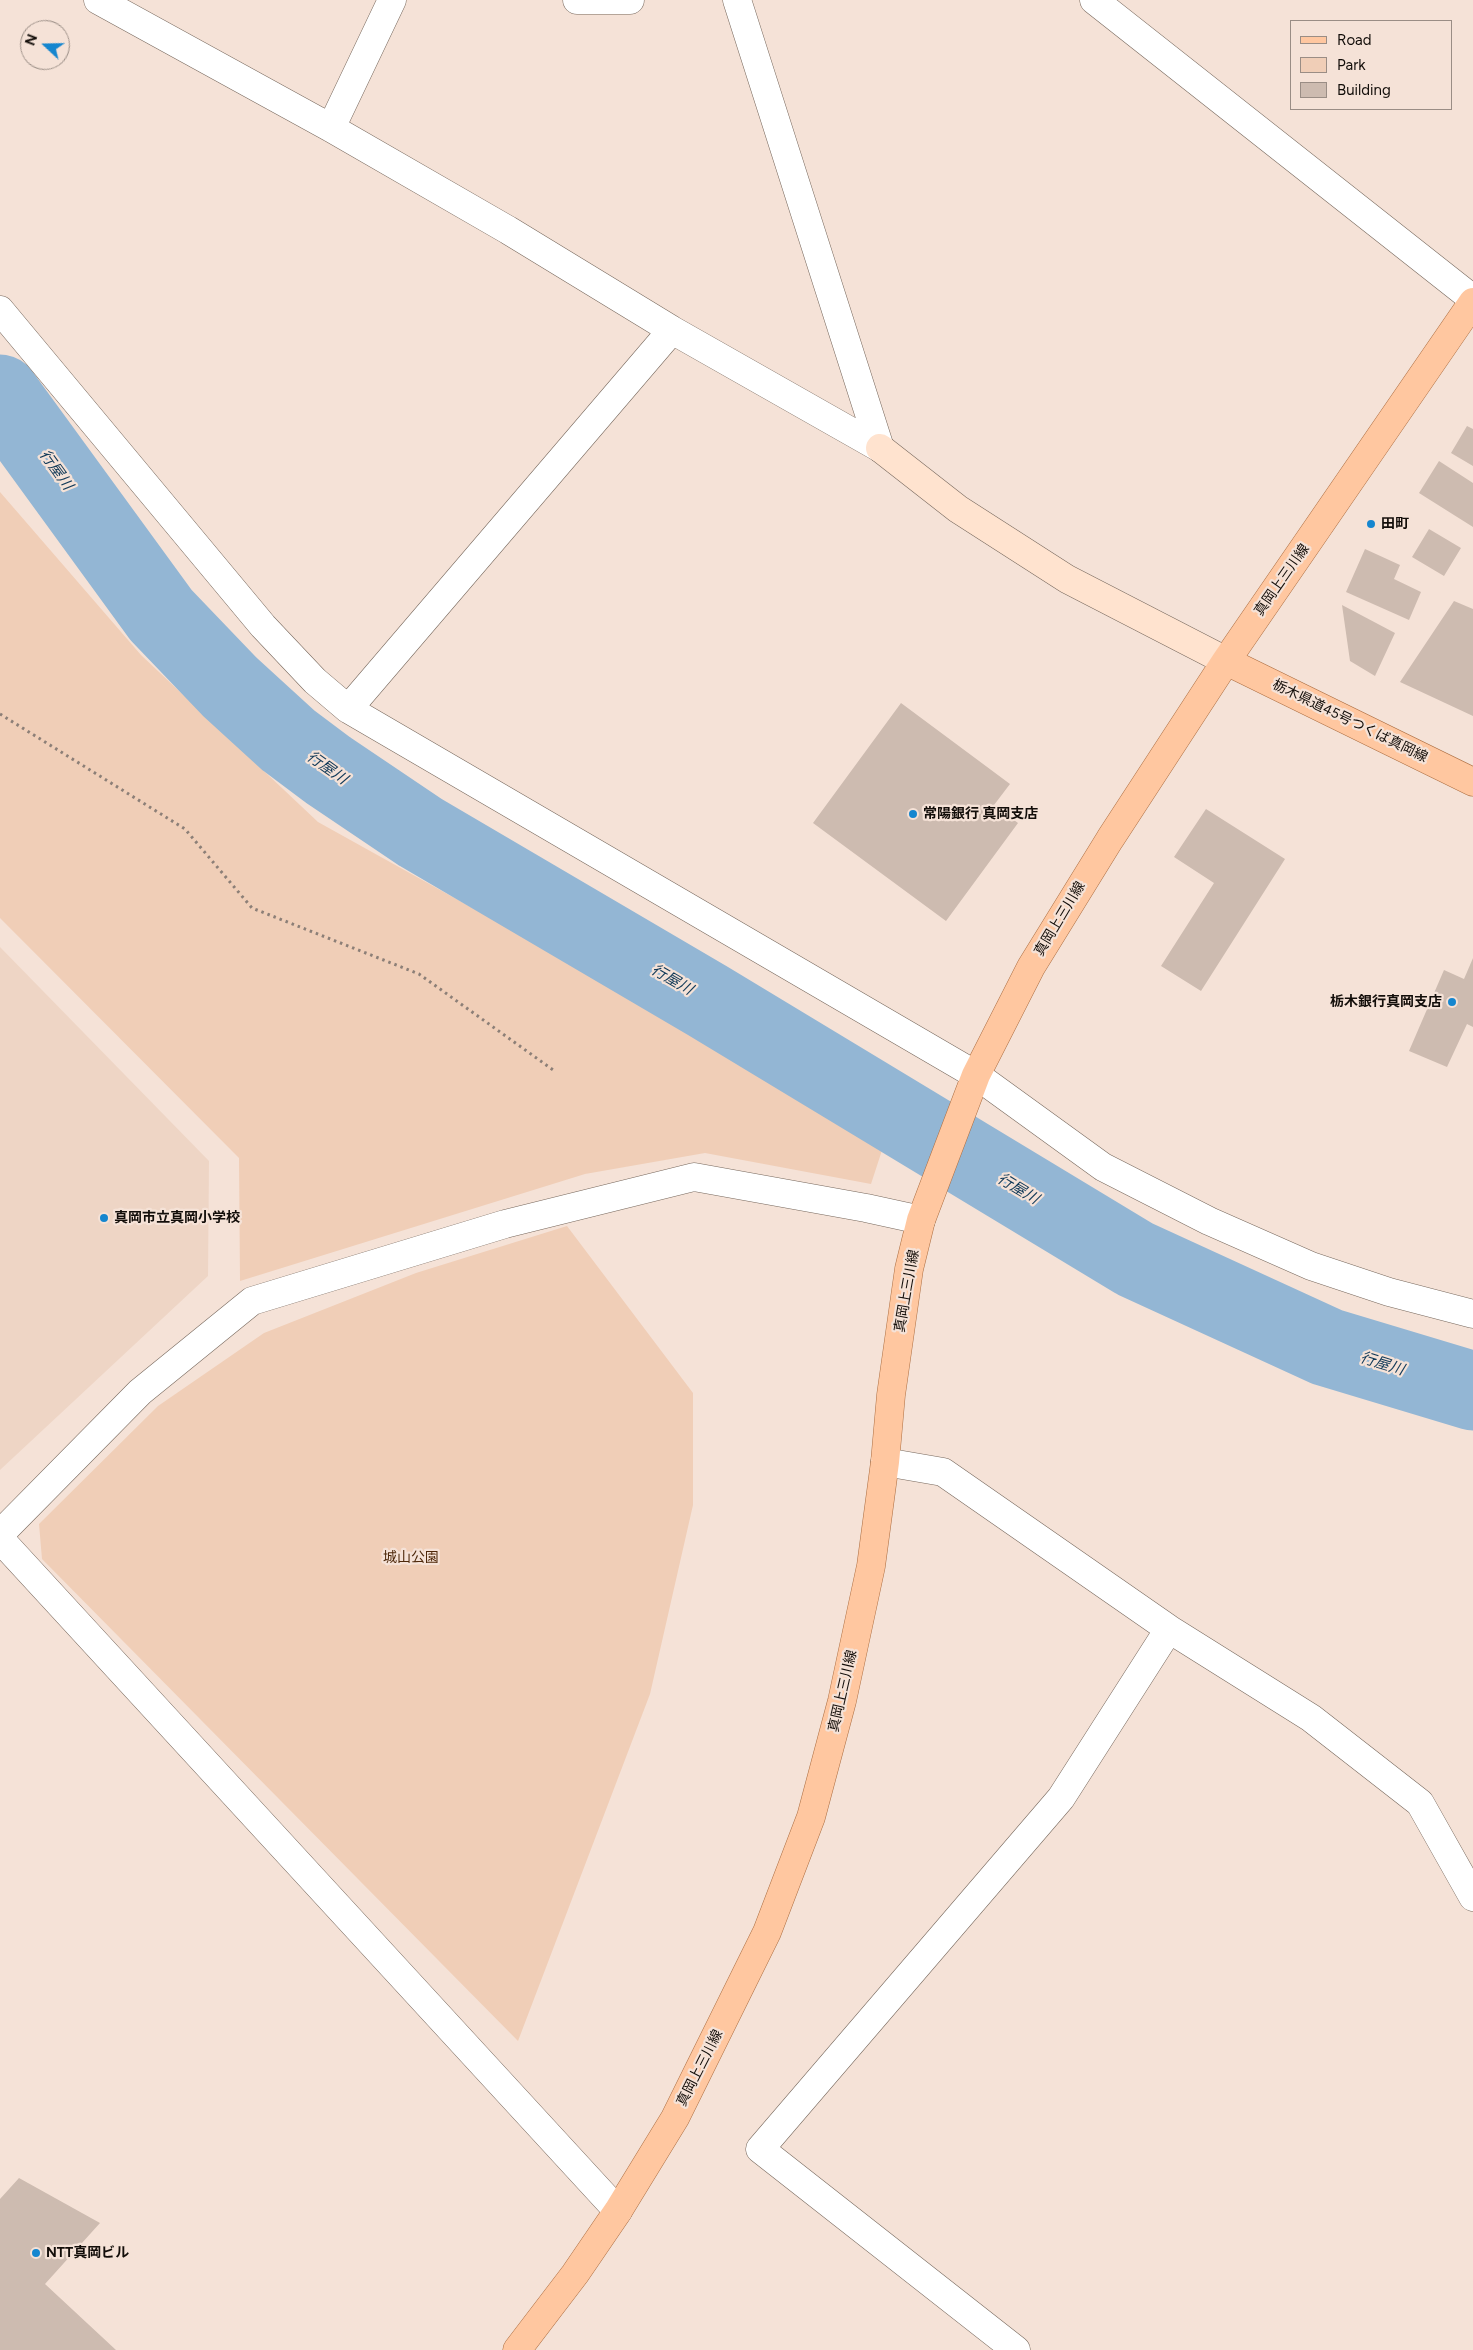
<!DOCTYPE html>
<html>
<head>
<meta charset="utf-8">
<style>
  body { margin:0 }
  #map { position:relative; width:1473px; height:2350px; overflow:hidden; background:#f5e2d7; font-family:Figtree,sans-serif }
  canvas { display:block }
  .legend { position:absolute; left:1290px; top:20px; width:162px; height:90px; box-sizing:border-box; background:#f5e2d7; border:1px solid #9a8d85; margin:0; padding:6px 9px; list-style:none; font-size:15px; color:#120d09 }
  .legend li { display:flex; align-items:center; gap:10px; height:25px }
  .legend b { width:25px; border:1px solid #9a8d85 }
  .north { position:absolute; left:20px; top:20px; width:50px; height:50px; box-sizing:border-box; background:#f5e2d7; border:1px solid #9a8d85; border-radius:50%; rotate:291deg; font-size:14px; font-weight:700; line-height:20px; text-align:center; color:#120d09 }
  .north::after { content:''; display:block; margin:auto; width:18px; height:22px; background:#1586cf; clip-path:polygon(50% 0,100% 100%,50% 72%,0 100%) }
</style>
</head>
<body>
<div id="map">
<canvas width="1473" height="2350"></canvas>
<ul class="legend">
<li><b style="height:6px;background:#ffc7a0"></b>Road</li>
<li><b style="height:14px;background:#f0ceb7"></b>Park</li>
<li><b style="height:14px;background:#cdbbb0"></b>Building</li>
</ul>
<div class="north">N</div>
</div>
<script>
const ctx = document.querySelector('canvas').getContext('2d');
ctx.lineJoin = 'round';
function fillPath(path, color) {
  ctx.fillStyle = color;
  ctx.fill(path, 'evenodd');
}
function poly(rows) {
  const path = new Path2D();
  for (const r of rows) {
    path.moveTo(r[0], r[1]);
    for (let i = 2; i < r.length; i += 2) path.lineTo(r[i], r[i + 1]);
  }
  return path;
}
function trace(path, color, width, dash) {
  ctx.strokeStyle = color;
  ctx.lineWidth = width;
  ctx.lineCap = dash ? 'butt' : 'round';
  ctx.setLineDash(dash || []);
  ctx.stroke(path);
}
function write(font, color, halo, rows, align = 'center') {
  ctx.font = font + ' Figtree,"Noto Sans JP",sans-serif';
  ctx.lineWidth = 4.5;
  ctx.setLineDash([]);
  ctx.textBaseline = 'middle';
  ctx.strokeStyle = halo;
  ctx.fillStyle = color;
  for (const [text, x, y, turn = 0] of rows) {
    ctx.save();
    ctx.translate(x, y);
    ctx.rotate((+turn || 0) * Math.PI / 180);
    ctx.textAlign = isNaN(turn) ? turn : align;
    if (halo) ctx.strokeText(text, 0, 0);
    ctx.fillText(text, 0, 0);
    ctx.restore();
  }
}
fillPath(poly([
  [0,947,209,1161,208,1276,0,1470]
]), '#eed5c5');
fillPath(poly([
  [0,492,141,655,318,822,886,1138,871,1184,705,1153,585,1174,240,1281,239,1158,0,918],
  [567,1226,693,1393,693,1505,650,1694,518,2041,42,1559,39,1524,158,1406,264,1333,416,1273]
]), '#f0ceb7');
trace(poly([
  [0,394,161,615,230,687,288,740,328,770,420,832,708,1001,1135,1259,1327,1347,1473,1391]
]), '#93b6d4', 79);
fillPath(poly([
  [1467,426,1473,429,1473,466,1451,453],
  [1439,461,1473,483,1473,527,1419,493],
  [1429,529,1461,548,1444,576,1412,557],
  [1365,549,1400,565,1394,579,1421,592,1409,620,1346,592],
  [1454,601,1473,609,1473,716,1400,682],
  [1342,605,1395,633,1375,676,1350,661],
  [901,703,1010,784,994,805,1018,823,946,921,813,823],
  [1206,809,1285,859,1201,991,1161,966,1214,883,1174,857],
  [1473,958,1473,1027,1467,1024,1447,1067,1409,1051,1444,970,1464,979],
  [19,2178,100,2223,45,2284,116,2350,0,2350,0,2199]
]), '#cdbbb0');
const street = poly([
  [98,0,331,128,508,230,672,330,880,448],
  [577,0,630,0],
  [737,0,880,448],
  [1094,0,1473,299],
  [331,128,392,0],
  [0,310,263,626,315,681,348,709,976,1075,1103,1167,1209,1221,1311,1266,1389,1292,1473,1314],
  [348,709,672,330],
  [885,1462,943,1472,1169,1629,1311,1718,1420,1803,1473,1897],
  [0,1534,140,1392,252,1301,505,1224,694,1177,866,1208,921,1220],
  [0,1539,618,2211],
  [1016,2350,760,2149,1061,1798,1169,1629]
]);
const secondary = poly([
  [880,448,958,509,1067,579,1226,661]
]);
const primary = poly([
  [1226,661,1473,782],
  [517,2350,575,2274,618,2211,675,2118,767,1932,811,1817,842,1701,871,1566,885,1462,891,1395,909,1269,921,1220,976,1075,1031,967,1110,839,1226,661,1473,302]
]);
trace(street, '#77685d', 29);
trace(secondary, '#77685d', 29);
trace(primary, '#ac6e42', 29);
trace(poly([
  [0,714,185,829,252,908,419,974,556,1072]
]), '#8c7f77', 3, [2.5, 4]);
trace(street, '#fff', 28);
trace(secondary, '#ffe3cf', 28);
trace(primary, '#ffc7a0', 28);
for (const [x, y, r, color] of [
  [1371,524,5,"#1586cf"],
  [913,814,5,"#1586cf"],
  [1452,1002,5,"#1586cf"],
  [104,1218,5,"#1586cf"],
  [36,2253,5,"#1586cf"]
]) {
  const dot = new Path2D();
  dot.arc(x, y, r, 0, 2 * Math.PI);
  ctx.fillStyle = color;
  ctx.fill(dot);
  trace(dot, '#f5e2d7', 2);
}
write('bold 14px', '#120d09', '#f5e2d7', [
  ["田町",1381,524],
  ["常陽銀行 真岡支店",923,814],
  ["栃木銀行真岡支店",1442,1002,"right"],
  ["真岡市立真岡小学校",114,1218],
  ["NTT真岡ビル",46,2253]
], 'left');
write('14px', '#120d09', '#f5e2d7', [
  ["真岡上三川線",1282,580,-55],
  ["栃木県道45号つくば真岡線",1350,721,26],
  ["真岡上三川線",1060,919,-59],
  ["真岡上三川線",907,1291,-80],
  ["真岡上三川線",843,1691,-77],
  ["真岡上三川線",700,2068,-63]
]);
write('14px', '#4e280a', '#f5e2d7', [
  ["城山公園",411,1558]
]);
write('italic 15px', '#103958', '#f5e2d7', [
  ["行屋川",56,470,54],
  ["行屋川",327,768,35],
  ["行屋川",672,980,30],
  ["行屋川",1018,1189,31],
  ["行屋川",1382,1364,17]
]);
</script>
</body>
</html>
